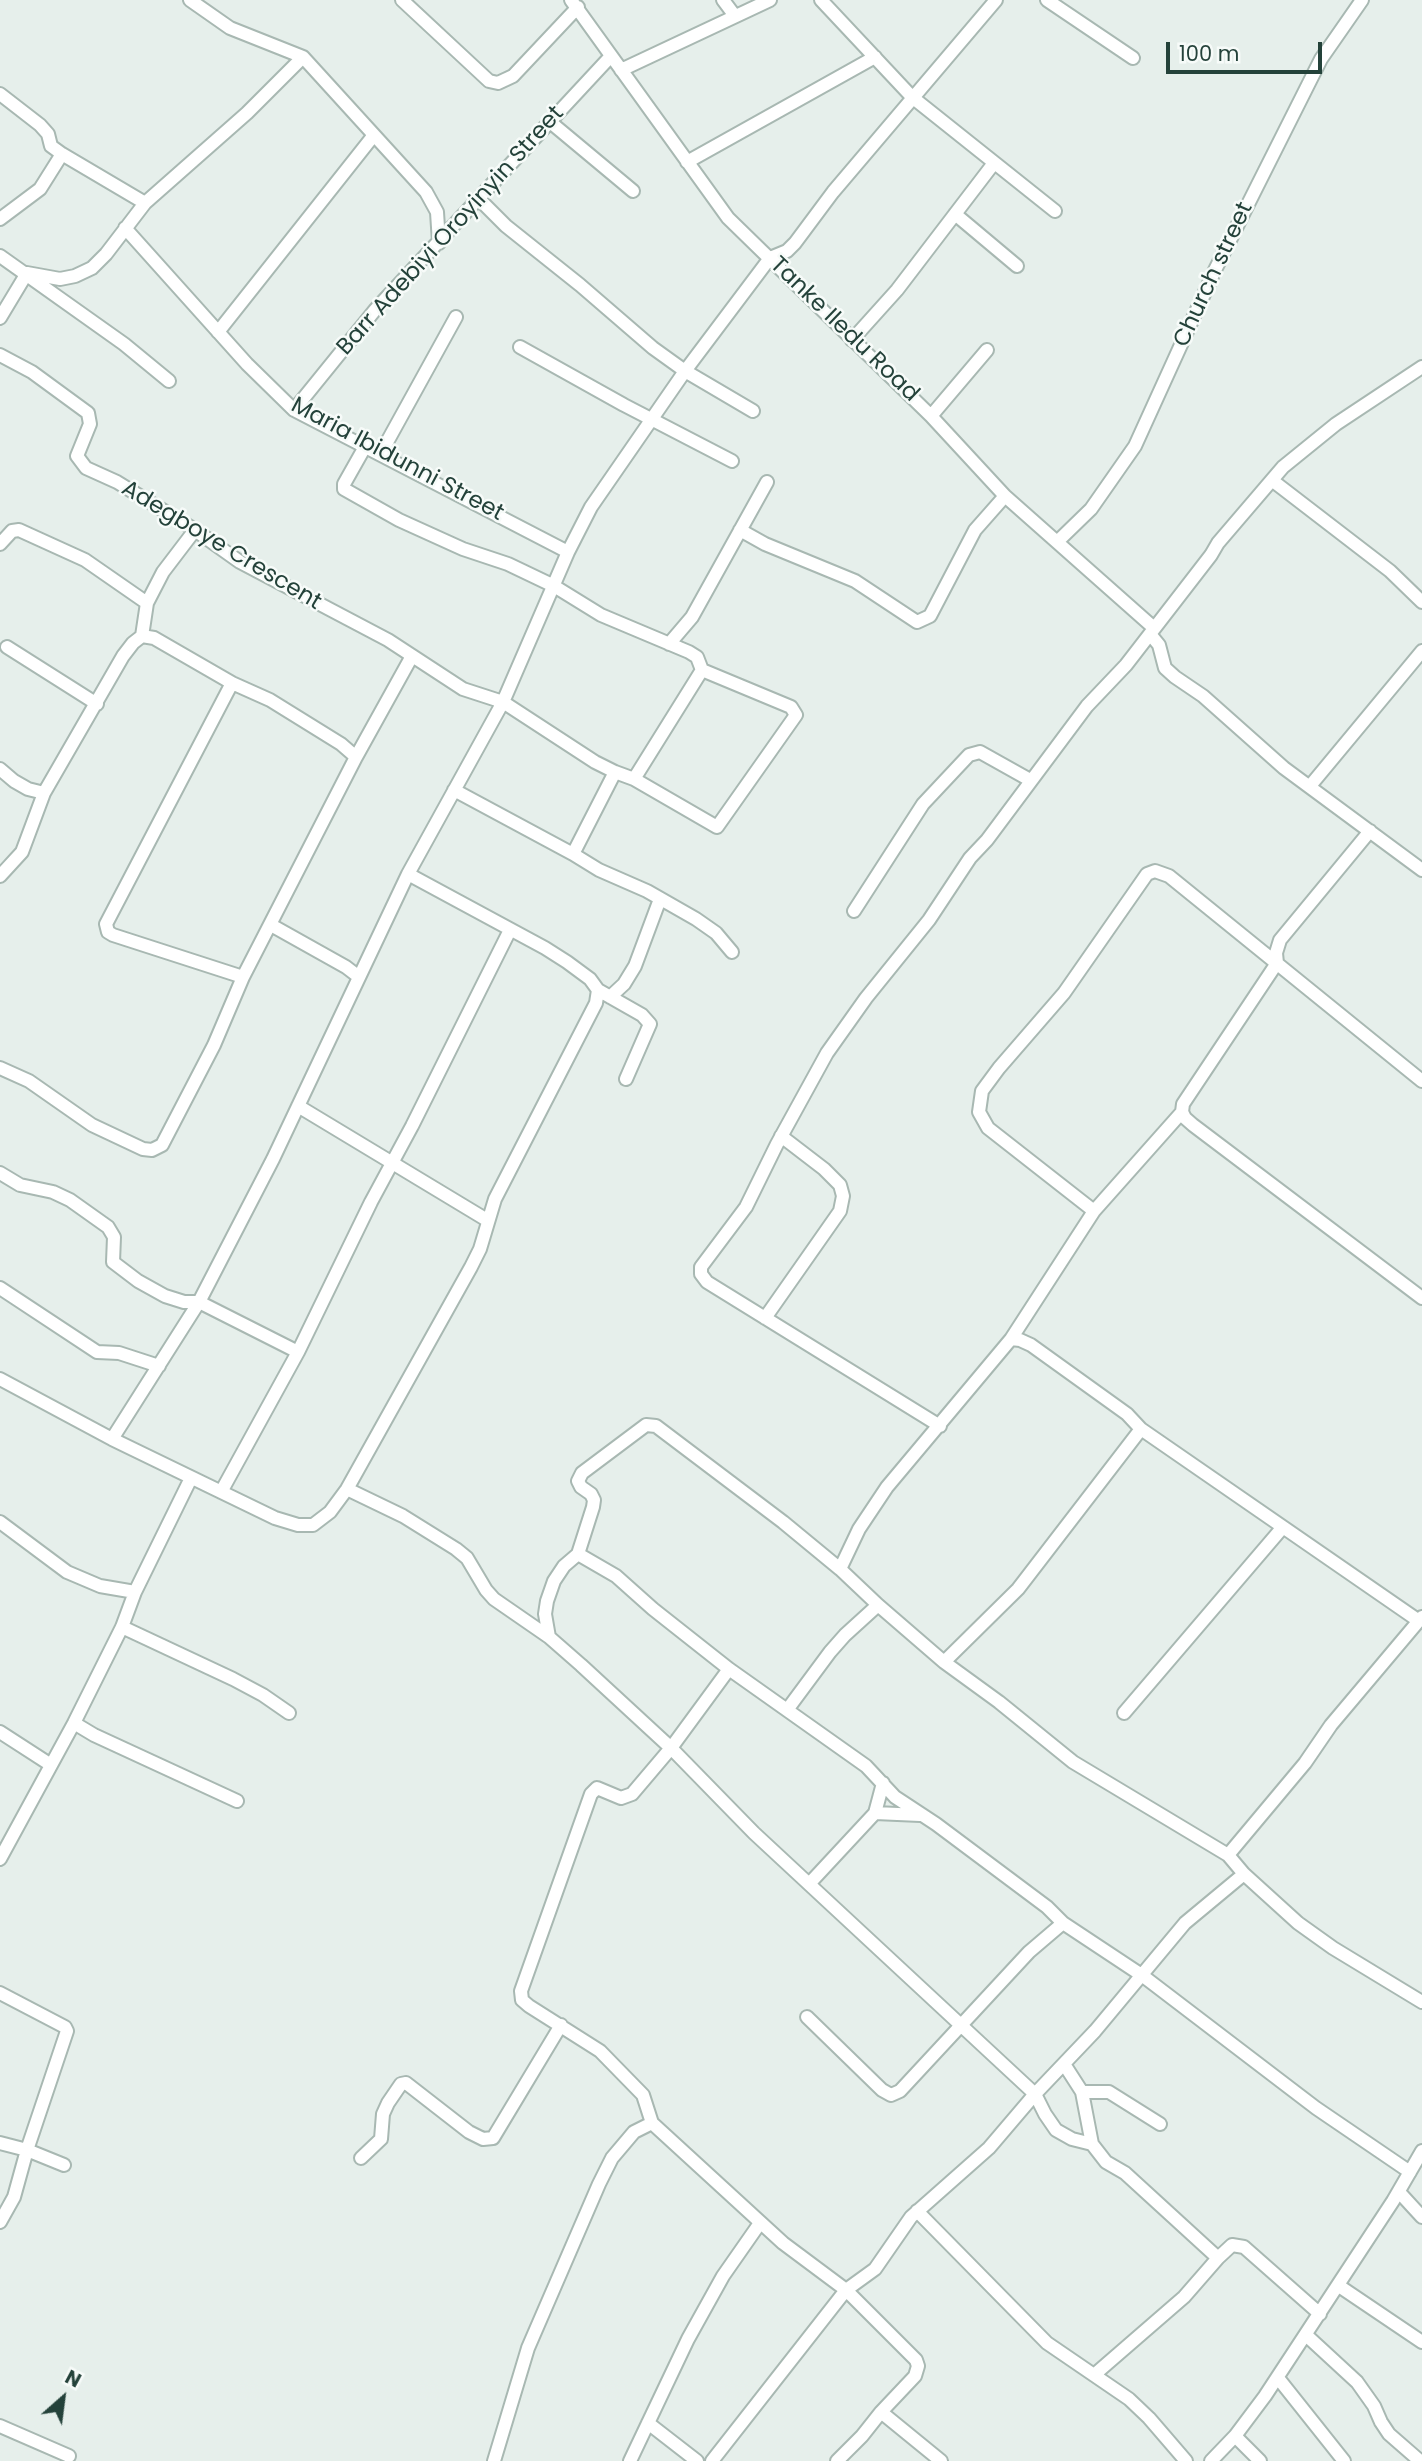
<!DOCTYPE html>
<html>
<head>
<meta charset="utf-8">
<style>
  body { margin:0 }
  #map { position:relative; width:1422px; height:2461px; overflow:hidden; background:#e6efeb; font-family:Poppins,sans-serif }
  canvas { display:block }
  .north { position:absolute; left:28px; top:2363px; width:70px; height:70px; -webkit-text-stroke:5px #f7fbf9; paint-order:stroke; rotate:28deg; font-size:19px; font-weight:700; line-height:28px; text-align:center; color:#24423a }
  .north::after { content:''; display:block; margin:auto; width:24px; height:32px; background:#24423a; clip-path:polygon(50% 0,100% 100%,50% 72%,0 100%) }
  .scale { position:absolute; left:1166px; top:42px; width:156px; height:32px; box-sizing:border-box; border:4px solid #24423a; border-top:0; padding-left:9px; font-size:21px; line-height:24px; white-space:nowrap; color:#24423a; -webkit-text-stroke:5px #f7fbf9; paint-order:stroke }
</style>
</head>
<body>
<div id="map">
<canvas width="1422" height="2461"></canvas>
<div class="north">N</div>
<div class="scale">100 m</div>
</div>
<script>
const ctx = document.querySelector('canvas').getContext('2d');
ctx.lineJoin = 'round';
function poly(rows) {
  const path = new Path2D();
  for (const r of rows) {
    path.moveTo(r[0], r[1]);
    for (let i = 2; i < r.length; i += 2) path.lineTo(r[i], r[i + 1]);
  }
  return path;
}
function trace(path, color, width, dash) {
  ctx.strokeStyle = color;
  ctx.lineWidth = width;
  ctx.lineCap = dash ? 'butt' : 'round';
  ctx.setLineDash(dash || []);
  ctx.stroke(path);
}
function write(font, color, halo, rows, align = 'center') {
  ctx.font = font + ' Poppins,sans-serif';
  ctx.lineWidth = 5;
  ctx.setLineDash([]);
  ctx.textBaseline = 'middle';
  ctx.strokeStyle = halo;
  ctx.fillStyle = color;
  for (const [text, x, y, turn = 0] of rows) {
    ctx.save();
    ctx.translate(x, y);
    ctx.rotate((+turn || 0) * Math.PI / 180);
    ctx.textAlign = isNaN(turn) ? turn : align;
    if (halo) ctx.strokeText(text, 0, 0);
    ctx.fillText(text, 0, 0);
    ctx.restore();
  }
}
const street = poly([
  [190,0,230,28,303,57,426,192,437,212,439,243],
  [402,0,489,81,498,83,513,76,578,7],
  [571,0,728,218,931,416,1005,496,1154,628],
  [723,0,735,16],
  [821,0,912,97,1055,211],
  [1047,0,1133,58],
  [621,70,770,0],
  [0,94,40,125,48,134,51,146,62,154,145,203],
  [549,121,633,191],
  [687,162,875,57],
  [479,199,506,226,580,285,653,348,685,371,753,411],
  [955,214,1017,266],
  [0,219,40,189,62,154],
  [125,228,247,364,294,410,568,552],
  [0,256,124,344,169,381],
  [0,318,27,273,60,279,75,276,92,268,106,254,145,203,247,113,303,57],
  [218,332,374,135],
  [852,340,897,290,994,163],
  [520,347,624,405,732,461],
  [0,355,32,372,88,413,90,424,77,456,86,468,117,482,195,530,240,562,388,640,463,689,503,702,595,762,615,772,573,854,599,870,647,891,696,919,716,933,732,952],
  [294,410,375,310,611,56],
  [931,416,987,350],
  [366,445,344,484,344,489,399,520,463,549,508,564,554,586,601,615,689,652,697,657,702,670,634,779],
  [381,453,456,317],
  [1273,481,1390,571,1422,602],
  [740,530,765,544,855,581,917,622,930,616,975,530,1005,496],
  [1057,542,1091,509,1135,446,1215,270,1321,59,1362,0],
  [0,544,12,531,19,530,85,560,147,603],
  [1150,634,1159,645,1165,668,1175,677,1203,696,1284,768,1422,870],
  [142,636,147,603,163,572,195,530],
  [669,644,692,617,767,482],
  [7,647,97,704],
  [232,683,106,924,108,932,113,935,243,977],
  [356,757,412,656],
  [0,769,14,781,28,789,44,793],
  [615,772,634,779,717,827,796,715,791,707,702,670],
  [1310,786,1422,651],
  [454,790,573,854],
  [1370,831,1280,940,1276,953,1277,963,1183,1104,1182,1112,1185,1118,1193,1125,1422,1298],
  [0,876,22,852,44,793,123,656,133,643,142,636,154,638,232,683,270,700,341,744,356,757,243,977,214,1045,162,1145,152,1150,143,1149,92,1125,29,1081,0,1068],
  [854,911,923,804,969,755,980,752,1030,780],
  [271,925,346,967,359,977],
  [598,990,642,1015,650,1024,626,1079],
  [610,997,624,984,635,966,660,899],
  [298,1106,487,1220],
  [0,1173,20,1185,53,1192,70,1200,108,1227,114,1237,113,1262,138,1281,165,1296,184,1302,199,1302,298,1352],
  [1094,1211,988,1128,979,1112,982,1091,999,1068,1064,993,1147,874,1155,871,1169,876,1422,1081],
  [0,1288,97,1352,119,1353,159,1366],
  [765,1318,840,1211,843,1196,840,1185,824,1169,781,1136],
  [1011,1339,1094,1211,1182,1112],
  [0,1379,112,1439,275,1518,298,1525,313,1525,330,1512,347,1489,471,1267,480,1249,495,1199,596,1003,598,990,590,979,567,962,545,948,408,874],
  [940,1426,707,1282,701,1274,701,1267,746,1207,777,1144,827,1053,866,998,929,920,970,858,987,840,1087,706,1126,665,1211,555,1218,543,1283,467,1336,424,1422,367],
  [112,1439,199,1302,273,1159,408,874,503,702,568,552,591,507,685,371,770,258,787,251,795,243,833,192,996,0],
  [347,1489,403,1516,456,1549,467,1558,486,1590,494,1599,549,1637,581,1665,671,1748,754,1833,1035,2094,1045,2114,1056,2130,1072,2139,1092,2144],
  [221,1492,298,1352,371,1202,412,1126,510,930],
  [0,1522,67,1572,100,1586,135,1592],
  [578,1554,616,1576,653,1609,729,1669,866,1766,895,1797,936,1824,1047,1907,1063,1923,1143,1976,1316,2108,1410,2172],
  [840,1569,859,1529,887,1487,1011,1339,1020,1340,1031,1345,1127,1414,1141,1429,1419,1621],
  [122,1627,233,1679,263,1695,289,1713],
  [549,1637,545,1614,547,1601,554,1581,564,1566,578,1554,593,1507,594,1500,591,1494,581,1487,578,1481,582,1473,646,1425,656,1426,783,1522,840,1569,878,1605,944,1662,999,1702,1073,1762,1228,1855,1244,1874,1298,1923,1333,1948,1422,2002],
  [944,1662,1018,1589,1141,1429],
  [729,1669,671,1748,632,1794,621,1798,597,1788,591,1794,521,1991,522,2000,529,2006,600,2051,643,2095,652,2123,783,2243,846,2290,916,2360,918,2366,915,2376,881,2412],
  [787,1710,830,1652,845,1635,878,1605],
  [1124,1713,1283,1527],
  [74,1723,94,1735,237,1801],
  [0,1732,51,1765],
  [875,1813,920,1815],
  [1228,1855,1305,1763,1331,1725,1422,1617],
  [0,1859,74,1723,122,1627,135,1592,191,1478],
  [809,1884,875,1813,883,1783],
  [0,1993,65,2027,67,2031,27,2150,14,2197,0,2222],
  [807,2017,882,2090,891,2095,900,2091,1029,1952,1063,1923],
  [1064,2064,1082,2092,1092,2144,1106,2162,1125,2173,1218,2258,1232,2245,1244,2247,1320,2314],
  [1082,2092,1109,2092,1160,2124],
  [0,2143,27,2150,64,2165],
  [361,2158,381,2139,383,2114,388,2103,401,2084,406,2083,469,2132,483,2139,493,2138,561,2025],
  [1399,2192,1422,2217],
  [917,2211,1047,2343,1129,2399,1149,2418,1186,2461],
  [1339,2286,1422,2342],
  [1306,2335,1357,2382,1374,2406,1381,2422,1389,2434,1420,2461],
  [1094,2375,1184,2297,1218,2258],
  [1278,2378,1344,2461],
  [648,2423,697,2461],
  [0,2426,69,2456],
  [1235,2436,1260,2461],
  [494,2461,528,2348,599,2184,612,2158,634,2132,652,2123],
  [630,2461,688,2339,723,2276,760,2223],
  [712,2461,846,2290,875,2269,911,2217,989,2148,1035,2094,1095,2031,1185,1923,1244,1874],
  [837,2461,862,2436,881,2412,941,2461],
  [1211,2461,1235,2436,1265,2396,1393,2201,1422,2151]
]);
trace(street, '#a8b8b2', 16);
trace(street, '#fff', 12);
write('23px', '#24423a', '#f7fbf9', [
  ["Barr Adebiyi Oroyinyin Street",451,231,-48],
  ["Church street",1214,275,-65],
  ["Tanke Iledu Road",844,330,44],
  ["Maria Ibidunni Street",397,460,28],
  ["Adegboye Crescent",221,546,31]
]);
</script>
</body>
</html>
